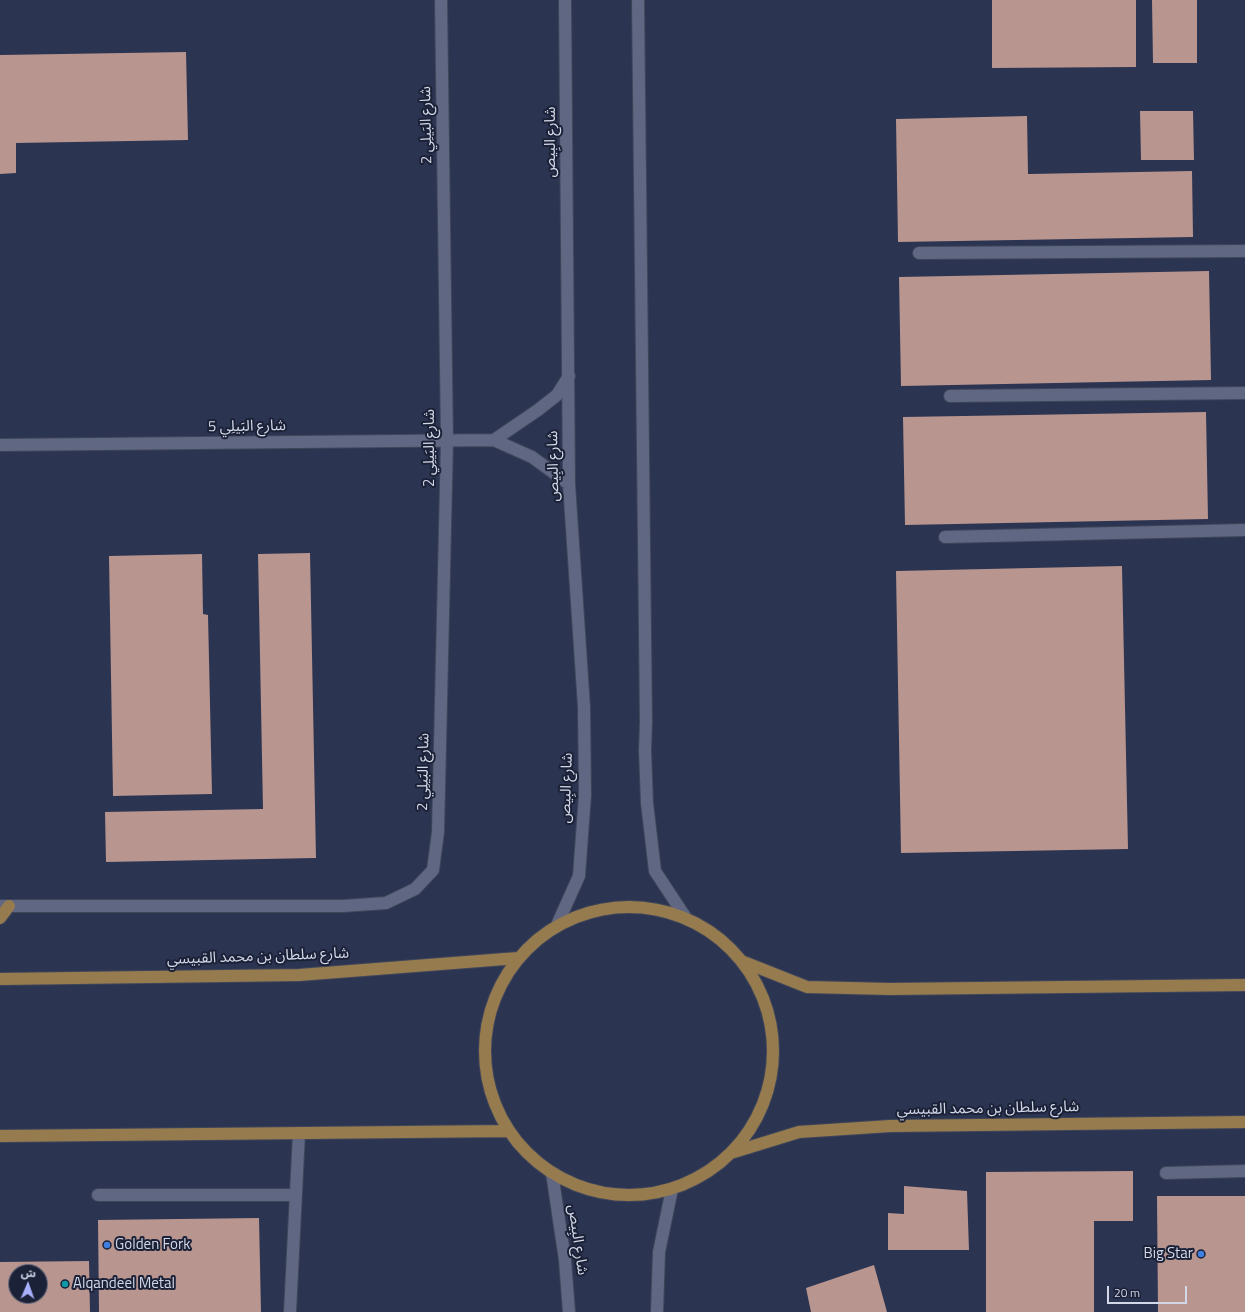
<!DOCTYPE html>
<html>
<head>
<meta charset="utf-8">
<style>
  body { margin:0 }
  #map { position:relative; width:1245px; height:1312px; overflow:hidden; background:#242b42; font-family:"Titillium Web","Noto Sans Arabic",sans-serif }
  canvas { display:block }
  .north { position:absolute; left:8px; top:1264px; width:40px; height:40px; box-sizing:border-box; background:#1b2137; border:1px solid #656a7e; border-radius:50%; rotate:2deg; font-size:11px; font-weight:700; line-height:16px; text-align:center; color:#d3d8e8 }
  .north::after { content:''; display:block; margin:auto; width:14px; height:18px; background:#a8b0fc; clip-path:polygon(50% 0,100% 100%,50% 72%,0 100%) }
  .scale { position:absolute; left:1107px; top:1286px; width:80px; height:18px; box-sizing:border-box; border:2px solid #d3d8e8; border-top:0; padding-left:5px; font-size:12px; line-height:14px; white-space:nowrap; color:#d3d8e8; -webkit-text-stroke:3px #1b2137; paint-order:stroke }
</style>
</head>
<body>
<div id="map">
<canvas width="1245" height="1312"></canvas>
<div class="north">ش</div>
<div class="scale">20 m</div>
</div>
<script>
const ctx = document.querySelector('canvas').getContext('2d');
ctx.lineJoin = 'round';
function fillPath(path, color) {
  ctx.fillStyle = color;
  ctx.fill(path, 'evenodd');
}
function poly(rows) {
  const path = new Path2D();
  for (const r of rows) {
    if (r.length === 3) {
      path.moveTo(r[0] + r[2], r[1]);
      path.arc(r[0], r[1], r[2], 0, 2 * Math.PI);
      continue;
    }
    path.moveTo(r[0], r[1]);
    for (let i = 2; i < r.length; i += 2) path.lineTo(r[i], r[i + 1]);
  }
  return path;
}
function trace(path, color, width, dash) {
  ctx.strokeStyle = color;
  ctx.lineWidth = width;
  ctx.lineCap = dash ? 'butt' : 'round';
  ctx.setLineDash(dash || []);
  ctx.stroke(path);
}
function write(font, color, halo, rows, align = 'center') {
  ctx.font = font + ' "Titillium Web","Noto Sans Arabic",sans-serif';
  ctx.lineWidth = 4;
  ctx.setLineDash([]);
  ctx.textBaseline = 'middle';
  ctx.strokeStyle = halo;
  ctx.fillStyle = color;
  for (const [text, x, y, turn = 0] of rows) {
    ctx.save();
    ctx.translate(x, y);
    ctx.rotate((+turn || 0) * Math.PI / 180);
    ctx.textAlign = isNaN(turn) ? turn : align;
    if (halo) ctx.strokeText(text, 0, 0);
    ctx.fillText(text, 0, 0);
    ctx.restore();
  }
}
fillPath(poly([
  [0,0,1245,0,1245,1312,0,1312],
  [16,1272,40,1272,40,1296,16,1296]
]), '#2b3451');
fillPath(poly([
  [992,0,1136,0,1136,67,992,68],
  [1152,0,1197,0,1197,63,1153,63],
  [186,52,188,140,16,143,16,173,0,174,0,55],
  [1140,111,1193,111,1194,160,1141,160],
  [1027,116,1028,174,1192,171,1193,237,898,242,896,119],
  [1209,271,1211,380,901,386,899,277],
  [1206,412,1208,519,905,525,903,417],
  [310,553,316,858,106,862,105,812,263,809,258,554],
  [202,554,203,614,208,615,212,794,113,796,109,556],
  [1122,566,1128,849,901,853,896,571],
  [1133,1171,1133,1221,1094,1221,1094,1312,986,1312,986,1172],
  [904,1186,967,1191,969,1250,888,1250,888,1213,904,1214],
  [1157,1196,1245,1196,1245,1312,1158,1312],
  [259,1218,261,1312,99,1312,98,1220],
  [89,1261,90,1312,0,1312,0,1262],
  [16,1272,40,1272,40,1296,16,1296],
  [874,1265,887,1312,811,1312,806,1288]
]), '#b9958f');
const minor = poly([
  [638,0,646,722,645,750,647,803,655,871,686,918],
  [919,253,1245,251],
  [950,396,1245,393],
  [494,440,538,410,557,395,569,376],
  [0,445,494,440,532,457,569,484],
  [945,537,1245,530],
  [0,906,343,906,386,903,415,889,433,870,438,832,447,441,441,0],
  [557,925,579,876,585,795,584,707,569,484,565,0],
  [552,1173,565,1260,569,1312],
  [1166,1173,1245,1171],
  [98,1195,296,1195],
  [290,1312,299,1133],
  [657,1312,659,1252,672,1189]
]);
const major = poly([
  [629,1051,144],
  [0,918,9,906],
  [744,962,807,987,890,989,1245,985],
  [0,979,299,975,518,958],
  [0,1136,508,1131],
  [734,1152,799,1132,890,1126,1245,1122]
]);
trace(minor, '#40465a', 14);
trace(major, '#40465a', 14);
trace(minor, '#5f6782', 12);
trace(major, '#967b4f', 12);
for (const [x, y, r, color] of [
  [107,1245,4,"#3f7fe0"],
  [1201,1254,4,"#3f7fe0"],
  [65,1284,4,"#0f9aa8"]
]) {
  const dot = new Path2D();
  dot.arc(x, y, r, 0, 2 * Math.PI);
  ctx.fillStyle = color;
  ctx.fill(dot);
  trace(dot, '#1b2137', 1.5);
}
write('15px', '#d3d8e8', '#1b2137', [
  ["شارع البَيلِي 2",427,125,-91],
  ["شارع البِيص",551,142,-90],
  ["شارع البَيلِي 5",247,427,-1],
  ["شارع البَيلِي 2",430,448,-90],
  ["شارع البِيص",554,466,-91],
  ["شارع البَيلِي 2",424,772,-89],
  ["شارع البِيص",567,788,-88],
  ["شارع سلطان بن محمد القبيسي",258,957,-2],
  ["شارع سلطان بن محمد القبيسي",988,1109,-1],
  ["شارع البِيص",577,1240,82]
]);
write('15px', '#d3d8e8', '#1b2137', [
  ["Golden Fork",115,1245],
  ["Big Star",1193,1254,"right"],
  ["Alqandeel Metal",73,1284]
], 'left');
</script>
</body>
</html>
